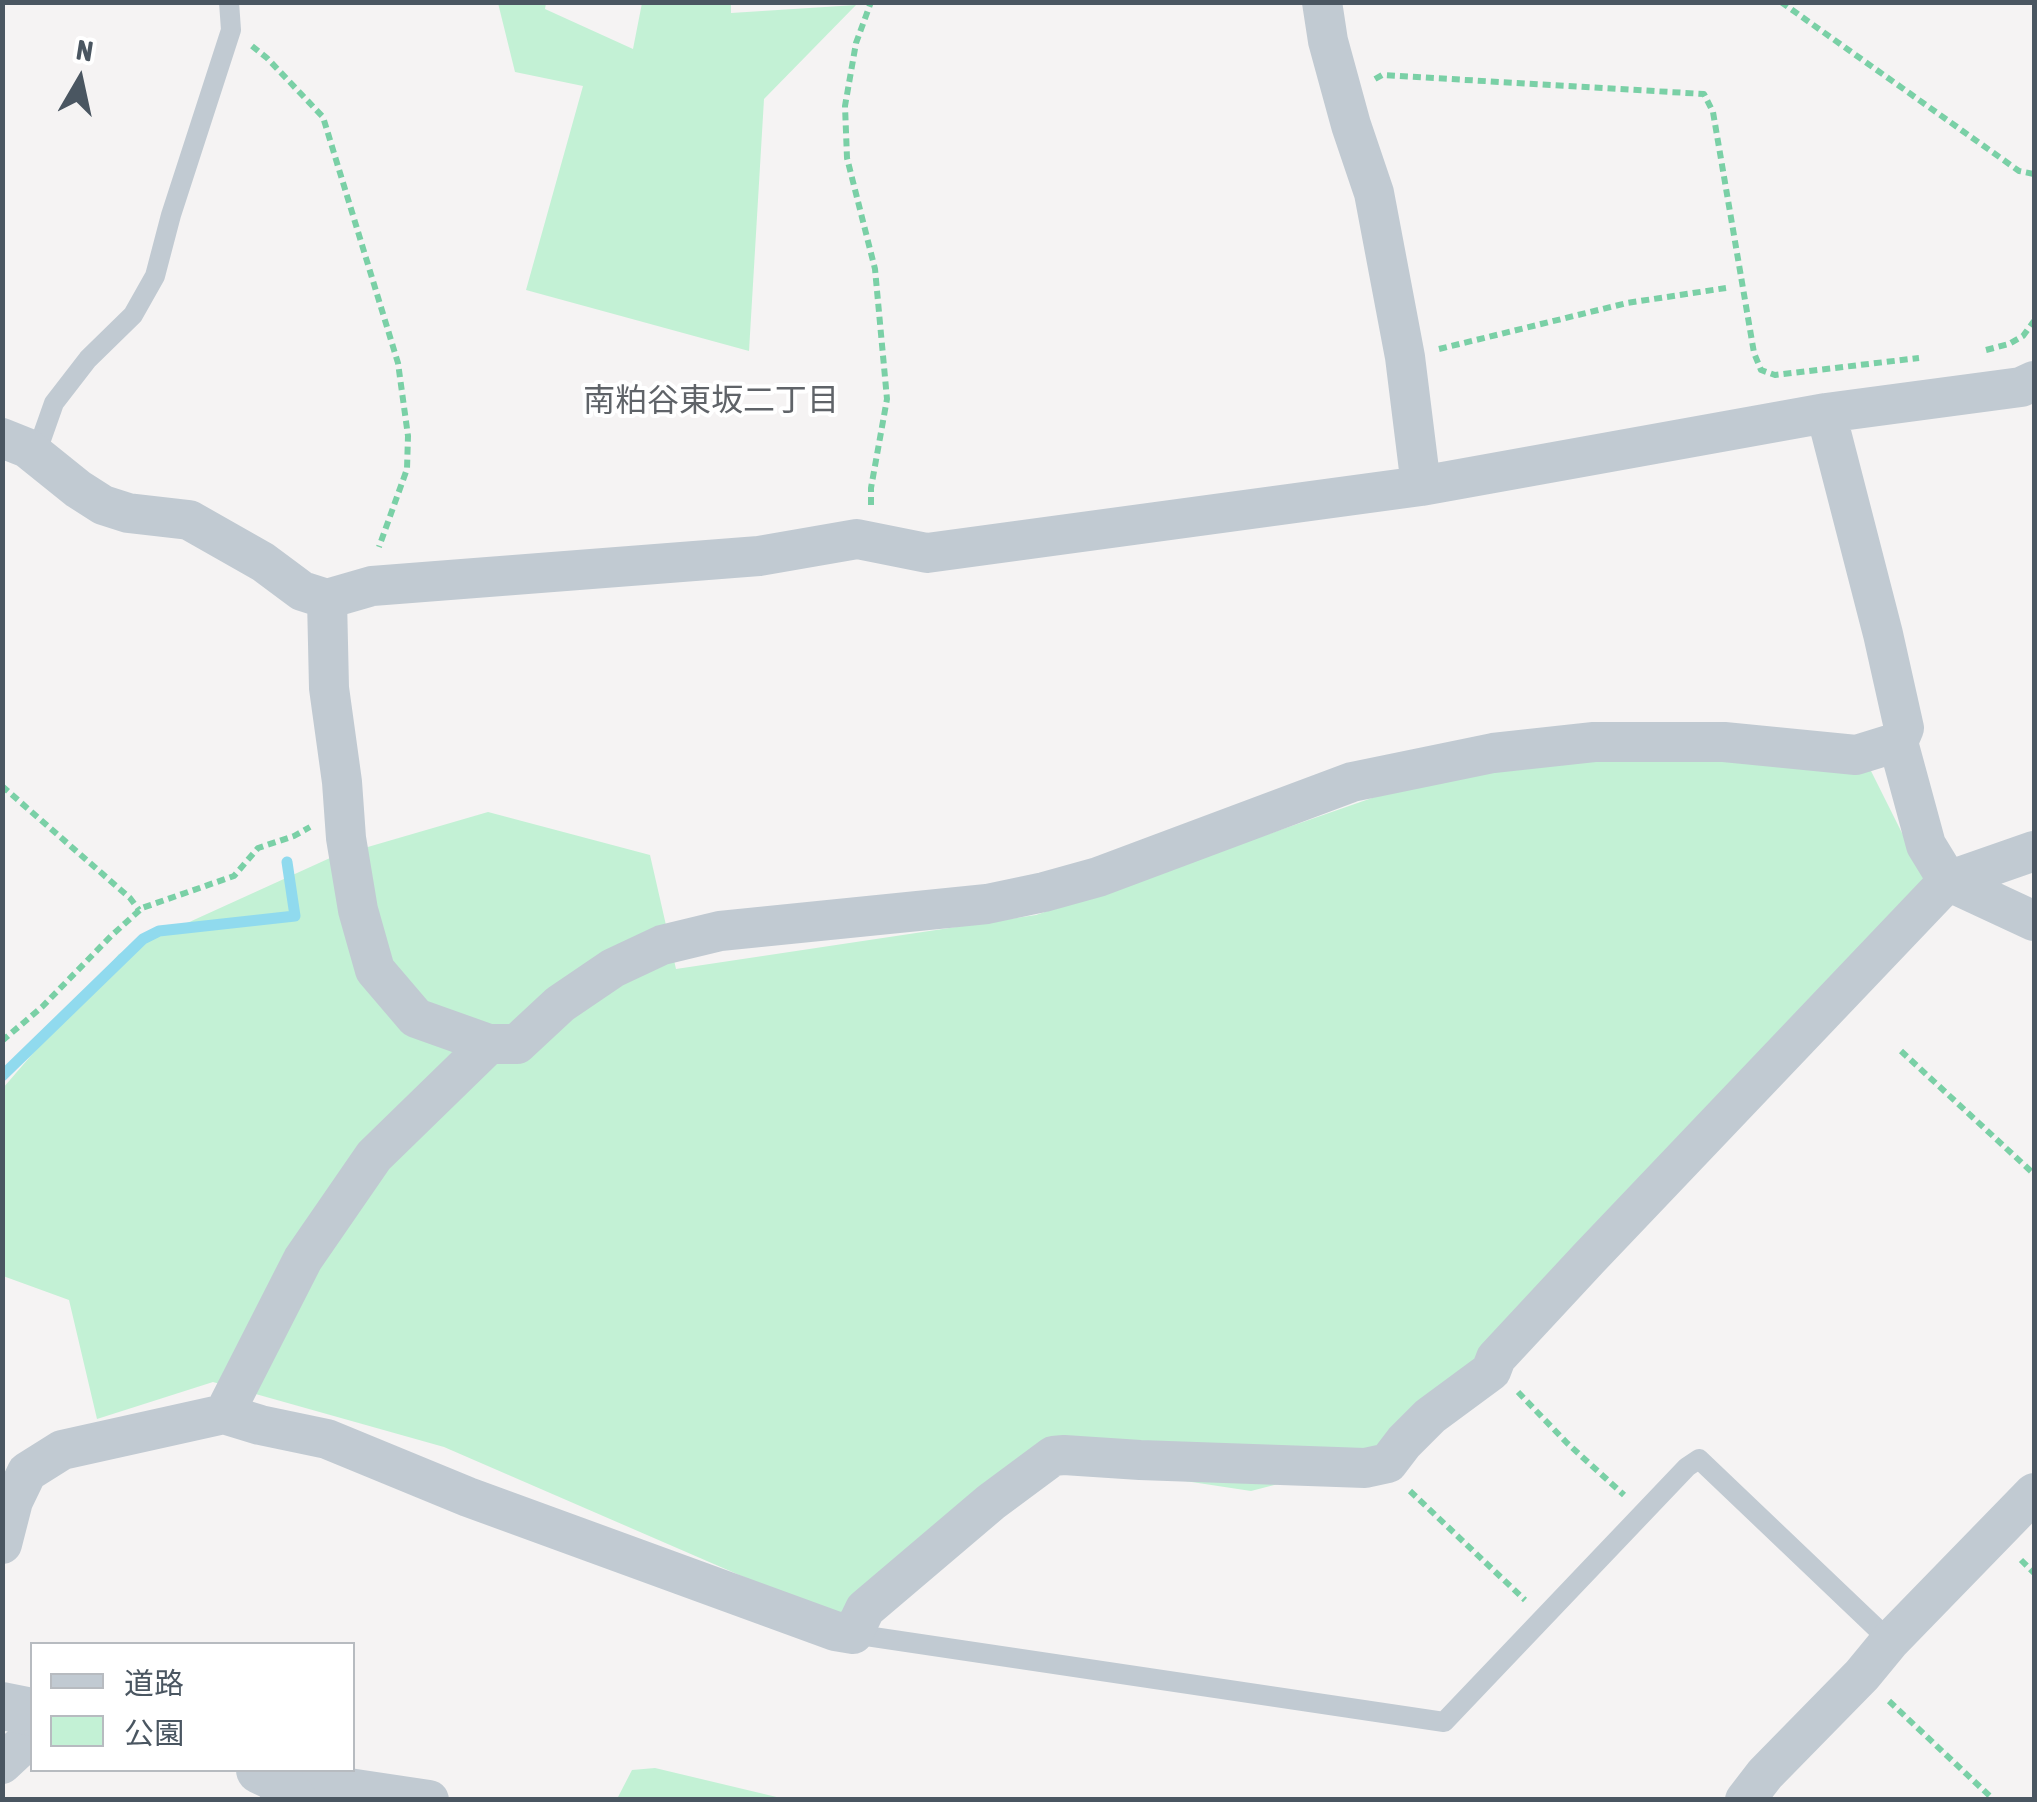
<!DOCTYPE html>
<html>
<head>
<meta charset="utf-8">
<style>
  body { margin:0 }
  #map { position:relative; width:2037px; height:1802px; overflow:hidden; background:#f5f3f3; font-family:"Asap Condensed","Noto Sans JP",sans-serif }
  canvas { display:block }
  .frame { position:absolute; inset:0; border:5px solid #4a5661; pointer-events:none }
  .legend { position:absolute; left:30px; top:1642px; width:325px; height:130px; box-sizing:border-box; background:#fff; border:2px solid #b7bbc0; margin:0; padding:12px 18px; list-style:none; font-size:30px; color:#4a5661 }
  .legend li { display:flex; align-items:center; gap:20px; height:50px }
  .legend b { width:50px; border:2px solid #b7bbc0 }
  .north { position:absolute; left:30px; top:30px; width:100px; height:100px; -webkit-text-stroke:8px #fff; paint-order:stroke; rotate:9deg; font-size:28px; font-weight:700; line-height:40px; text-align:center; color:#4a5661 }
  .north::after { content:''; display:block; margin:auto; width:35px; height:45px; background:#4a5661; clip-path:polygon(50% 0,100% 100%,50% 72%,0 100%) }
</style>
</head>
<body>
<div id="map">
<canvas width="2037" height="1802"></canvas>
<div class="frame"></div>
<ul class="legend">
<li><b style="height:12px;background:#c1cad2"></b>道路</li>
<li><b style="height:28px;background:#c3f1d5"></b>公園</li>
</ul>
<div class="north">N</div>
</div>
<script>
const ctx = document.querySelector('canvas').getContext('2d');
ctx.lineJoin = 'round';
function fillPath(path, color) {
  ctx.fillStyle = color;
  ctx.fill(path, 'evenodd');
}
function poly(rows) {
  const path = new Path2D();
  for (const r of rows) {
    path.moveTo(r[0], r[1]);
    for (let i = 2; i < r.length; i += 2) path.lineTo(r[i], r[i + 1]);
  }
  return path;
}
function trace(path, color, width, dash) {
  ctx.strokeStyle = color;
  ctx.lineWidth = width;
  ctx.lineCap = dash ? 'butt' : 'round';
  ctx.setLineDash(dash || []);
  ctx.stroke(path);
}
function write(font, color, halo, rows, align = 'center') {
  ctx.font = font + ' "Asap Condensed","Noto Sans JP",sans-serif';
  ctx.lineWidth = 8;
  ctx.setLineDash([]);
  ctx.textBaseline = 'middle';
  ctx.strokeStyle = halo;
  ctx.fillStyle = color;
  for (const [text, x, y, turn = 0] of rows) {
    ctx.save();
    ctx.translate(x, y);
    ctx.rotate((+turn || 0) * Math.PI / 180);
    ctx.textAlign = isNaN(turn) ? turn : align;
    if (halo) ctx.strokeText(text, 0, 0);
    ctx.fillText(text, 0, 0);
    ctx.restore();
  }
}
fillPath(poly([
  [498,3,546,3,545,9,633,49,642,3,731,3,731,13,856,5,764,99,749,351,526,290,583,86,515,72],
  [1639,752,1870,769,1930,889,1386,1456,1251,1491,1119,1471,1014,1461,843,1620,444,1447,213,1382,97,1419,69,1300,3,1276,3,1088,119,954,330,858,488,812,650,855,676,969,1036,915,1438,775],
  [655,1768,785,1799,617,1799,632,1770]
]), '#c3f1d5');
trace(poly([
  [2,1076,143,939,159,931,295,916,287,862]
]), '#90daee', 11);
trace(poly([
  [1781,2,2019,171,2034,174],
  [252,46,267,58,323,117,398,363,408,436,407,469,379,547],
  [1375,79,1382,75,1704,94,1713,112,1754,353,1761,370,1775,375,1919,358],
  [1439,349,1627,303,1726,288],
  [1986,350,2009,344,2023,336,2034,321],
  [871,505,871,488,887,399,875,269,847,158,845,106,856,43,871,2],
  [2,786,130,898,139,910],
  [2,1041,42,1007,111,936,142,908,234,876,258,848,294,836,310,827],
  [1901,1051,2034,1174],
  [1518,1392,1567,1443,1624,1495],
  [1410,1491,1525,1600],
  [2021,1560,2034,1573],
  [1889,1701,1994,1800]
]), '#7ad0a6', 6, [8, 5]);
trace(poly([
  [36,454,54,403,88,359,133,315,155,276,171,215,231,30,229,2],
  [853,1634,1444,1722,1687,1467,1699,1459,1890,1641]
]), '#c1cad2', 20);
trace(poly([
  [1322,2,1328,41,1351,125,1374,193,1405,357,1421,486],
  [1826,413,1883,634,1904,728,1898,742,1926,845,1948,881,2034,921],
  [2,438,27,448,78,489,103,505,128,513,189,520,263,562,302,591,327,599,372,586,759,556,857,539,927,553,1421,486,1826,413,2021,387,2034,381],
  [327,599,329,688,342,782,346,838,358,910,375,970,416,1018,489,1044,517,1044,560,1004,613,968,662,945,720,931,987,904,1044,892,1098,877,1352,782,1493,753,1594,742,1724,742,1856,755,1898,742],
  [224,1414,303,1259,374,1156,489,1044],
  [2,1544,13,1501,27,1472,62,1450,224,1414,260,1425,327,1439,468,1497,835,1631,853,1634,865,1609,991,1502,1053,1456,1064,1455,1140,1460,1365,1468,1388,1463,1404,1442,1430,1416,1491,1371,1496,1358,1589,1258,1948,881,2034,851],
  [2,1764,32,1736],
  [275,1777,429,1800],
  [1745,1800,1765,1774,1862,1675,1890,1641,2034,1493]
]), '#c1cad2', 40);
trace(poly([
  [2,1706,32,1712],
  [260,1770,275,1777,293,1800]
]), '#c1cad2', 48);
write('32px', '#5f6368', '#fff', [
  ["南粕谷東坂二丁目",711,401]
]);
</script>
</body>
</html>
